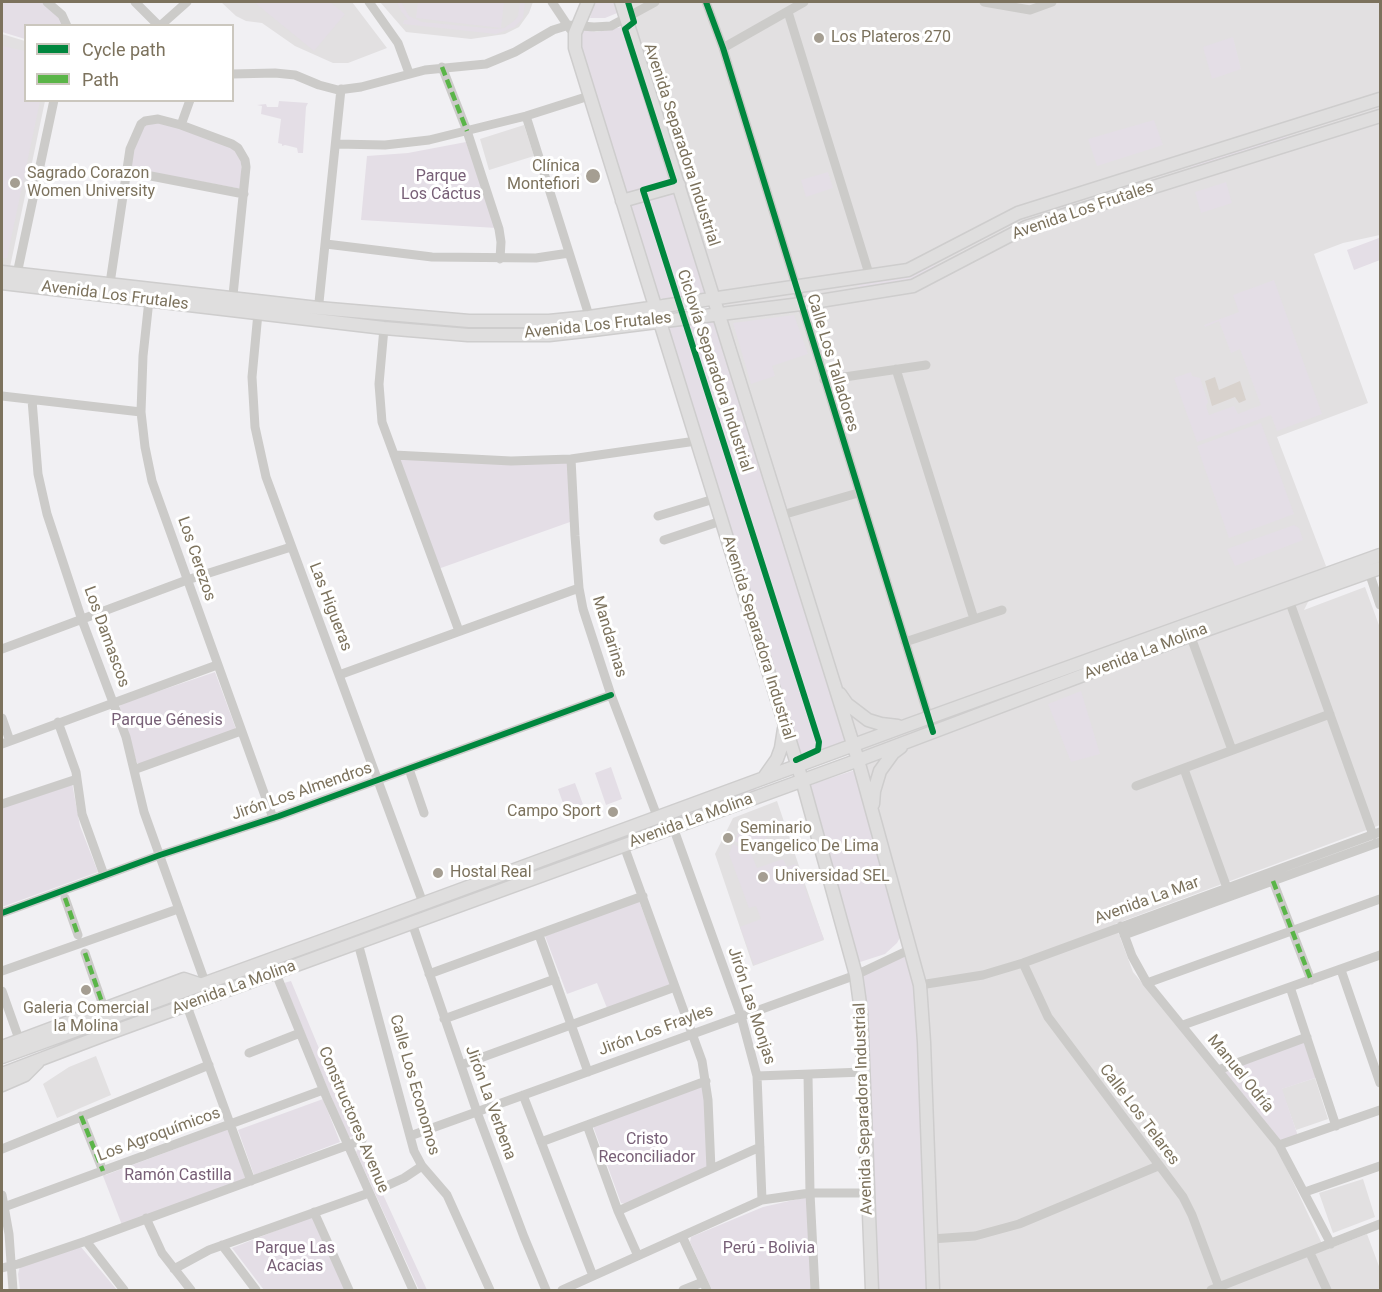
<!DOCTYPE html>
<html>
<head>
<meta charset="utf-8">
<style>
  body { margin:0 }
  #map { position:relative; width:1382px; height:1292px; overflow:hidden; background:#f1f0f3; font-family:Roboto,sans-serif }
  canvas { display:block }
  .frame { position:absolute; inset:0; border:3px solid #7c725d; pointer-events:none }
  .legend { position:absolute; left:24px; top:24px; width:210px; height:78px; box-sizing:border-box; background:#fff; border:2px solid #cbc7be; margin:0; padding:8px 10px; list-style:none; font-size:18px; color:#7c725d }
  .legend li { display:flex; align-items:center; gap:12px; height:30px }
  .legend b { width:30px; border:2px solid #cbc7be }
</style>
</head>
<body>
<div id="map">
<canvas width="1382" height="1292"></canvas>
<div class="frame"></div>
<ul class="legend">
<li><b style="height:8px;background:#00873e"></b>Cycle path</li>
<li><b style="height:8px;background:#5ab548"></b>Path</li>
</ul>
</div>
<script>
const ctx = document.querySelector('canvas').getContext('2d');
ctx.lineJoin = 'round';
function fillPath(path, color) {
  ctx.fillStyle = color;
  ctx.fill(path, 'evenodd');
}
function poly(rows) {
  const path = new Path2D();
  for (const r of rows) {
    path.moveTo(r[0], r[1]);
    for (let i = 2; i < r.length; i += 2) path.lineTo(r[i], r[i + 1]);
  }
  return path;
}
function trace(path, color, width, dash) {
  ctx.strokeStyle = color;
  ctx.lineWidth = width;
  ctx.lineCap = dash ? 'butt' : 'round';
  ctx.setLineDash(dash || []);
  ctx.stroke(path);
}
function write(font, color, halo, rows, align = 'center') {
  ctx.font = font + ' Roboto,sans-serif';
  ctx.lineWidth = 6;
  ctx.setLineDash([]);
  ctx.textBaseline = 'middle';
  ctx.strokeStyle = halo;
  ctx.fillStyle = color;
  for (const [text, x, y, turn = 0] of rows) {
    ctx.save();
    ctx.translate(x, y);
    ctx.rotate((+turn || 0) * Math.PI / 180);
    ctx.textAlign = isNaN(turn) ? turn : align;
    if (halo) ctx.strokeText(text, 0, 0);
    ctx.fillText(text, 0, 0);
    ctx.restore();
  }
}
fillPath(poly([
  [221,2,352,2,387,48,348,63,333,63,295,46,262,23,246,21,236,16],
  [380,2,533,2,529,13,519,27,505,34,471,39,406,32],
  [624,2,1380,2,1380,235,1343,243,1314,254,1368,403,1277,437,1326,566,1304,610,1365,587,1380,628,1380,825,1115,924,1133,972,1276,1146,1325,1250,1367,1234,1380,1269,1380,1290,936,1290,922,980],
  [2,34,25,41,26,100,45,101,10,267,2,266],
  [524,125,534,156,489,170,480,139],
  [777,801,824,940,753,966,715,854,733,818],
  [96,1056,111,1095,57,1118,43,1084,69,1067],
  [1315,1078,1328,1119,1296,1130,1281,1089],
  [1363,1179,1375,1217,1333,1233,1319,1193]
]), '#e2e0e1');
fillPath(poly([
  [2,2,44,2,60,17,64,25,26,26,25,39,2,32],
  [254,2,330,2,345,14,314,51],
  [397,2,401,2,409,16,422,22,496,29,504,28,514,21,518,16,520,2,525,2,525,3,523,18,515,27,496,34,403,24,404,20,408,20,401,11],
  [418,2,504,2,501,28,416,18],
  [594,2,618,2,622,11,605,18,590,18],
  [623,27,709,294,666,300,656,297,577,37,581,29,596,32],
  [1233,37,1241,69,1212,79,1203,47],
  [2,46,25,51,26,100,40,101,7,258,2,258],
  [279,101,308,103,306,107,303,153,298,153,297,148,285,145,282,146,282,144,278,143,281,119,261,114,262,106,257,105,266,104,267,107,278,107],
  [1154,120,1163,145,1097,166,1088,139],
  [161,122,237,149,241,160,242,189,131,169,132,155,140,133,146,124],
  [1287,135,1287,140,1193,170,1191,168,1191,163],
  [466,142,497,228,361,220,367,156,408,153],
  [828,172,833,188,806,197,801,180],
  [1226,182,1232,203,1201,213,1195,192],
  [1379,238,1380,260,1354,270,1347,250],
  [933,263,936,268,915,281,858,291,859,282],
  [1274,280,1322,414,1277,431,1271,415,1197,442,1174,378,1191,372,1192,376,1200,378,1208,402,1206,406,1209,415,1234,406,1238,414,1261,405,1240,349,1231,353,1219,321,1205,327,1204,325,1239,312,1233,295],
  [321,314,587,322,588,325,548,331,466,331,324,317],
  [794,315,808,354,772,366,775,376,751,384,733,323],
  [715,318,848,742,799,761,667,330,669,325],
  [1261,423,1294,514,1229,538,1197,446],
  [397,458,568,460,570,522,438,569],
  [1294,525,1299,528,1303,540,1235,566,1227,549],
  [215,672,236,729,140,764,137,763,119,708,121,704],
  [1081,691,1100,754,1071,762,1048,704],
  [611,767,622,799,606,805,595,773],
  [855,770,903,932,897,943,885,954,857,963,807,786],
  [72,783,80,826,98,872,2,907,2,808],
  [575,783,584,807,567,814,558,789],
  [751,787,757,790,744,797,330,947,329,944],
  [761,822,767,839,764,840,761,848,757,849,734,841,740,830],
  [733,844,751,853,757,868,783,859,787,867,796,864,824,939,754,965,740,927,761,919,756,906,749,908,729,854],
  [639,901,671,985,607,1008,597,983,567,994,545,936],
  [901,955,908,957,917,1007,927,1290,876,1290,862,978,867,971],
  [291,981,355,1135,348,1138,284,983],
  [1306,1040,1318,1077,1282,1089,1298,1136,1282,1142,1223,1070],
  [704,1086,711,1166,625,1204,621,1203,593,1126],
  [323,1099,340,1142,254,1175,238,1130],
  [228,1129,246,1179,122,1225,103,1176],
  [359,1148,362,1149,427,1290,419,1290,356,1152],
  [807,1197,812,1290,712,1290,690,1242,691,1237,763,1207],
  [313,1216,346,1290,264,1290,232,1248],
  [81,1247,117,1290,20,1290,18,1274,20,1266]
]), '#e4dee6');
fillPath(poly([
  [1215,377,1219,390,1240,381,1246,400,1239,403,1235,397,1212,406,1205,381]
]), '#d8d2cd');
const major = poly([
  [588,2,575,33,575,48,802,780,856,975,861,1011,872,1290],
  [621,2,858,760,920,985,924,1042,933,1290],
  [622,201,679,185],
  [2,272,318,308,469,321,549,321,589,317,908,270,1018,213,1380,99],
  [2,283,384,328,468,335,549,335,593,330,801,304,913,286,1026,227,1380,116],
  [840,694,847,704,868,720,881,724,898,726],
  [765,776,777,759,781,748,784,729],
  [873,804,874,791,880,771,893,753,901,747],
  [2,1047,184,979,199,984],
  [2,1057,327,939,908,725,1380,555],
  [2,1074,107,1034,864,758,1139,654,1380,568],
  [2,1085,25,1075,38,1062]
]);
trace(major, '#cecdcd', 15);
trace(poly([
  [47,2,62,15,67,26],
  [135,2,159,26],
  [369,2,398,43,409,73],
  [552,2,570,29],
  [706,2,723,48,933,732],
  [984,2,1030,10,1052,2],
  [788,12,870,277],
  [160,26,187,2],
  [723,48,804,2],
  [442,67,467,131,499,229,501,242,500,259],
  [232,74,275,73,295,75,319,85,338,90,361,87,425,70,486,64,515,52,553,30,569,25,594,27,611,26,655,2],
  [526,116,591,322],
  [181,125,190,100],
  [336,144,385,145,429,140,526,116,589,96],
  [125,171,244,194],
  [326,244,432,257,536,258,569,253],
  [17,274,54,100],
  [109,290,130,149,141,124,145,121,158,119,181,125,232,144,238,148,245,160,246,167,232,305],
  [149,300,143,356,141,412,145,447,152,481,273,818],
  [318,312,341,89],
  [258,313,252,377,255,427,266,477,423,903],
  [384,328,379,384,382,422,459,631],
  [896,369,974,619],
  [824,380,926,365],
  [2,396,141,412],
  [32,400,38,474,47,514,82,620,126,737,144,812,205,982],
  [394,455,511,461,571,459,696,441],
  [571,459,575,536,579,588,583,609,611,695,657,816],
  [782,515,858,493],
  [658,516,714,499],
  [664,540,721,521],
  [1367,566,1380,605],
  [1289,600,1373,835],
  [1188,629,1232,750],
  [905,642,1002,610],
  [2,649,187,580,291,547],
  [339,675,579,588],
  [2,718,10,741],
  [58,722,76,772,82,814,104,875],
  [2,744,217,665],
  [136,769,241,731],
  [409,769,424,813],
  [1184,769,1227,888],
  [1136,786,1330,714],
  [2,804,77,779],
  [673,827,741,1016,757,1076,762,1200],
  [624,846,702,1061,708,1100,711,1169],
  [1273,881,1311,980],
  [65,898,78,935],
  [2,913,160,855,279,816,611,695],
  [412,923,477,1112,524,1237,546,1290],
  [1121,926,1132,956,1147,983,1279,1145,1331,1244],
  [539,935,588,1072],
  [1124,935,1380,842],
  [358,943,414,1151,422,1166,447,1195,490,1290],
  [85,953,104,1008],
  [270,959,326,1096,413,1290],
  [1023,963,1048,1017,1183,1197,1192,1215,1220,1290],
  [1341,970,1380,1083],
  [2,971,178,909],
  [429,974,643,896],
  [1147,983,1380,899],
  [920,985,983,975,1023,963,1380,832],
  [1290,987,1336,1126],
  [2,991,19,1039],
  [187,1006,251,1181],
  [444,1019,555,979],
  [1183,1025,1380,955],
  [249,1053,300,1033],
  [461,1065,675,987],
  [1218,1070,1307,1037],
  [808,1075,810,1193,815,1290],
  [757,1076,864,1072],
  [523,1095,593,1276],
  [81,1116,103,1171],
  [587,1125,618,1211,638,1256],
  [410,1136,856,975,911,949],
  [541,1142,706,1081],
  [1279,1145,1380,1110],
  [2,1149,209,1065],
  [384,1187,404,1178,422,1166],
  [1305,1192,1380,1166],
  [2,1195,9,1234,13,1290],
  [4,1207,323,1090],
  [618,1211,760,1147],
  [314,1212,349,1290],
  [146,1218,162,1253,191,1290],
  [682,1236,707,1290],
  [931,1239,975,1236,1019,1224,1158,1166],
  [86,1241,124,1290],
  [222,1245,256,1290],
  [1310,1253,1327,1290],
  [2,1268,18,1264,86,1241,362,1140],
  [174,1269,209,1250,369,1193],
  [562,1290,762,1200,810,1193,868,1193],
  [683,1290,703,1282],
  [1211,1290,1380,1224]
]), '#cccbc9', 9);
trace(major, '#dfdede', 12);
trace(poly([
  [442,67,467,131],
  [1273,881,1311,980],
  [65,898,78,935],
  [85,953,104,1008],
  [81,1116,103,1171]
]), '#5ab548', 4.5, [9, 4.5]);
trace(poly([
  [628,2,634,22,625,29,674,181,643,190,819,742,818,750,796,760],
  [706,2,723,48,933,732],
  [2,913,160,855,279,816,611,695]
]), '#00873e', 6);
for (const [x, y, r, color] of [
  [819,38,6,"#a59e92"],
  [593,176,8,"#a59e92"],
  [15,183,6,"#a59e92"],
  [613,812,6,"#a59e92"],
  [728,838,6,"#a59e92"],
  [438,873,6,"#a59e92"],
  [763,877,6,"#a59e92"],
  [86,990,6,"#a59e92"]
]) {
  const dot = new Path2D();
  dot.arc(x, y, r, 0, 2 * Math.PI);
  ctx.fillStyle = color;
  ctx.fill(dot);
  trace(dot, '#fff', 2);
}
write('16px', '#7c725d', '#fff', [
  ["Los Plateros 270",831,38],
  ["Clínica",580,167,"right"],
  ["Montefiori",580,185,"right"],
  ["Sagrado Corazon",27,174],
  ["Women University",27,192],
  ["Campo Sport",601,812,"right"],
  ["Seminario",740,829],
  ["Evangelico De Lima",740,847],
  ["Hostal Real",450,873],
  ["Universidad SEL",775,877],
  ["Galeria Comercial",86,1009,"center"],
  ["la Molina",86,1027,"center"]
], 'left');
write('16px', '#7c725d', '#fff', [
  ["Avenida Separadora Industrial",681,145,72],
  ["Avenida Los Frutales",1083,211,-19],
  ["Avenida Los Frutales",115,296,7],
  ["Avenida Los Frutales",598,326,-6],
  ["Calle Los Talladores",832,363,73],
  ["Ciclovía Separadora Industrial",714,371,72],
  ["Los Cerezos",196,559,71],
  ["Las Higueras",330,607,69],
  ["Los Damascos",106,637,70],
  ["Mandarinas",609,637,73],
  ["Avenida Separadora Industrial",758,638,73],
  ["Avenida La Molina",1146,652,-21],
  ["Jirón Los Almendros",302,792,-19],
  ["Avenida La Molina",691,821,-20],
  ["Avenida La Mar",1147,901,-20],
  ["Avenida La Molina",234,988,-20],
  ["Jirón Las Monjas",751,1006,72],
  ["Jirón Los Frayles",656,1031,-20],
  ["Manuel Odría",1240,1074,51],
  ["Calle Los Economos",414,1085,74],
  ["Jirón La Verbena",490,1103,70],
  ["Avenida Separadora Industrial",864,1109,-92],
  ["Calle Los Telares",1139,1115,53],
  ["Constructores Avenue",353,1120,67],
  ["Los Agroquímicos",159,1135,-20]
]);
write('16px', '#786077', '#fff', [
  ["Parque",441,177],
  ["Los Cáctus",441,195],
  ["Parque Génesis",167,721],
  ["Cristo",647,1140],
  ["Reconciliador",647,1158],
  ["Ramón Castilla",178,1176],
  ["Parque Las",295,1249],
  ["Acacias",295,1267],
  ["Perú - Bolivia",769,1249]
]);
</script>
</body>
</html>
